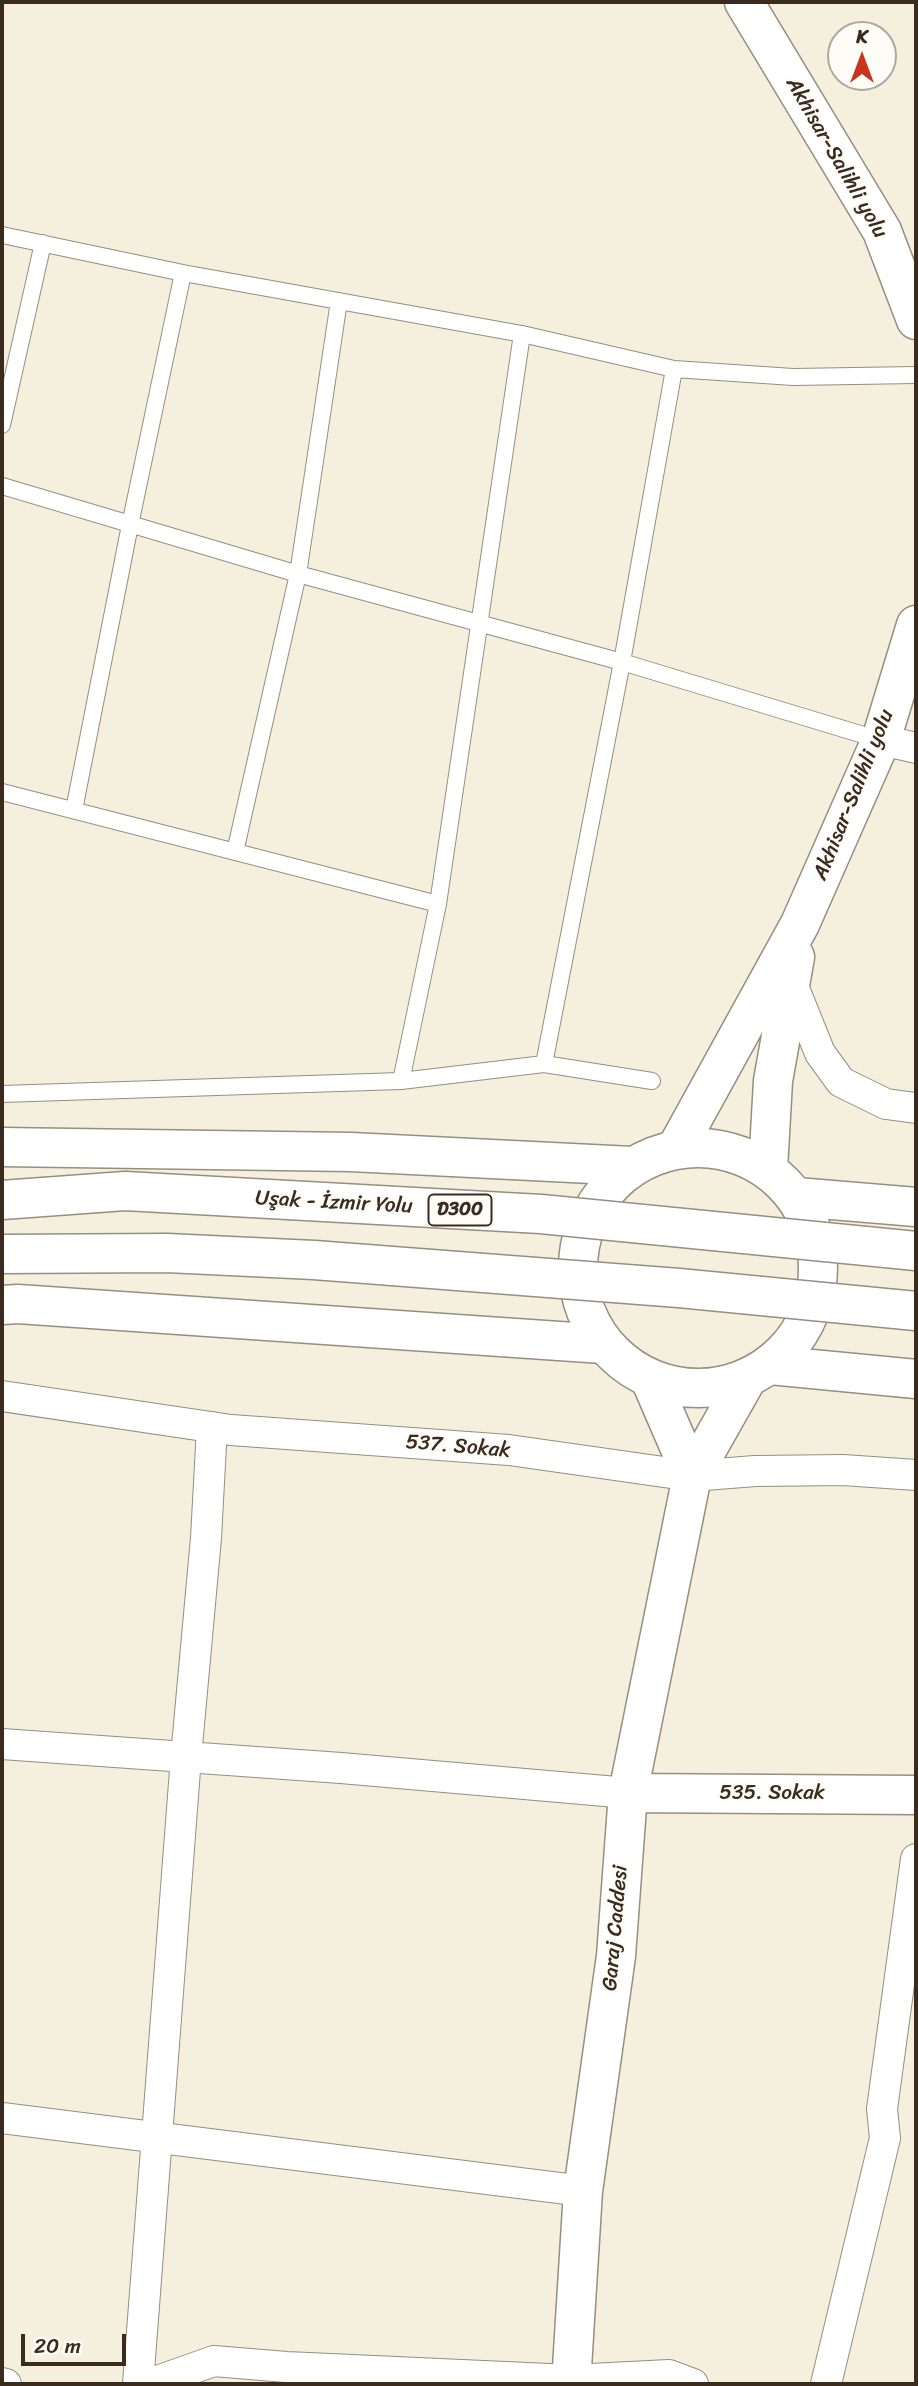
<!DOCTYPE html>
<html>
<head>
<meta charset="utf-8">
<style>
  body { margin:0 }
  #map { position:relative; width:918px; height:2386px; overflow:hidden; background:#f4f0dd; font-family:Sriracha,sans-serif }
  canvas { display:block }
  .frame { position:absolute; inset:0; border:4px solid #3b2a1e; pointer-events:none }
  .north { position:absolute; left:827px; top:21px; width:70px; height:70px; box-sizing:border-box; background:#fdfcf7; border:2px solid #afa8a0; border-radius:50%; rotate:0deg; font-size:19px; font-weight:700; line-height:28px; text-align:center; color:#3b2a1e }
  .north::after { content:''; display:block; margin:auto; width:24px; height:32px; background:#c8321e; clip-path:polygon(50% 0,100% 100%,50% 72%,0 100%) }
  .scale { position:absolute; left:21px; top:2334px; width:105px; height:32px; box-sizing:border-box; border:4px solid #3b2a1e; border-top:0; padding-left:9px; font-size:21px; line-height:24px; white-space:nowrap; color:#3b2a1e; -webkit-text-stroke:5px #fdfcf7; paint-order:stroke }
</style>
</head>
<body>
<div id="map">
<canvas width="918" height="2386"></canvas>
<div class="frame"></div>
<div class="north">K</div>
<div class="scale">20 m</div>
</div>
<script>
const ctx = document.querySelector('canvas').getContext('2d');
ctx.lineJoin = 'round';
function poly(rows) {
  const path = new Path2D();
  for (const r of rows) {
    if (r.length === 3) {
      path.moveTo(r[0] + r[2], r[1]);
      path.arc(r[0], r[1], r[2], 0, 2 * Math.PI);
      continue;
    }
    path.moveTo(r[0], r[1]);
    for (let i = 2; i < r.length; i += 2) path.lineTo(r[i], r[i + 1]);
  }
  return path;
}
function trace(path, color, width, dash) {
  ctx.strokeStyle = color;
  ctx.lineWidth = width;
  ctx.lineCap = dash ? 'butt' : 'round';
  ctx.setLineDash(dash || []);
  ctx.stroke(path);
}
function write(font, color, halo, rows, align = 'center') {
  ctx.font = font + ' Sriracha,sans-serif';
  ctx.lineWidth = 5;
  ctx.setLineDash([]);
  ctx.textBaseline = 'middle';
  ctx.strokeStyle = halo;
  ctx.fillStyle = color;
  for (const [text, x, y, turn = 0] of rows) {
    ctx.save();
    ctx.translate(x, y);
    ctx.rotate((+turn || 0) * Math.PI / 180);
    ctx.textAlign = isNaN(turn) ? turn : align;
    if (halo) ctx.strokeText(text, 0, 0);
    ctx.fillText(text, 0, 0);
    ctx.restore();
  }
}
const lane = poly([
  [2,235,183,273,522,334,674,369,793,377,916,375],
  [2,425,43,243],
  [2,486,298,574,622,662,880,740],
  [2,792,438,904],
  [74,810,130,525,183,273],
  [235,852,298,574,339,301],
  [401,1081,438,904,522,334],
  [652,1081,544,1064,622,662,674,369],
  [2,1094,401,1081,544,1064]
]);
const street = poly([
  [881,740,916,748],
  [791,981,820,1053,841,1082,886,1104,916,1108],
  [2,1396,231,1430,509,1450,692,1476,755,1471,843,1470,916,1475],
  [2,1744,341,1768,628,1793],
  [2,2118,583,2191],
  [2,2383,6,2384],
  [138,2384,186,1757,206,1538,212,1427],
  [149,2384,214,2361,286,2367,571,2380,669,2375,693,2384],
  [826,2384,885,2138,882,2109,916,1859]
]);
const secondary = poly([
  [744,2,882,231,916,320],
  [698,1268,120],
  [676,1149,800,924,881,740,916,625],
  [768,1169,773,1081,795,957],
  [650,1379,692,1476],
  [628,1793,916,1795],
  [571,2384,583,2191,616,1956,628,1793,692,1476,748,1377]
]);
const highway = poly([
  [2,1147,351,1152,632,1166],
  [796,1197,916,1207],
  [2,1305,18,1304,603,1344],
  [770,1365,916,1379]
]);
trace(lane, '#988d7e', 18);
trace(street, '#988d7e', 32);
trace(secondary, '#988d7e', 41);
trace(highway, '#988d7e', 41);
trace(lane, '#fff', 16);
trace(street, '#fff', 30);
trace(secondary, '#fff', 38);
trace(highway, '#fff', 38);
const highwayBridge = poly([
  [2,1200,125,1191,541,1214,916,1251],
  [2,1254,167,1253,314,1260,679,1288,916,1311]
]);
trace(highwayBridge, '#988d7e', 41, []);
trace(highwayBridge, '#fff', 38);
for (const [x, y, w] of [
  [460,1210,63]
]) {
  const box = new Path2D();
  box.roundRect(x - w / 2, y - 15.5, w, 31, 5);
  ctx.fillStyle = '#fdfcf7';
  ctx.fill(box);
  trace(box, '#3b2a1e', 2);
}
write('bold 19px', '#3b2a1e', null, [
  ["D300",460,1210]
]);
write('21px', '#3b2a1e', '#fdfcf7', [
  ["Akhisar-Salihli yolu",836,158,60],
  ["Akhisar-Salihli yolu",854,795,-68],
  ["Uşak - İzmir Yolu",334,1203,3],
  ["537. Sokak",458,1447,5],
  ["535. Sokak",772,1794],
  ["Garaj Caddesi",616,1928,-85]
]);
</script>
</body>
</html>
